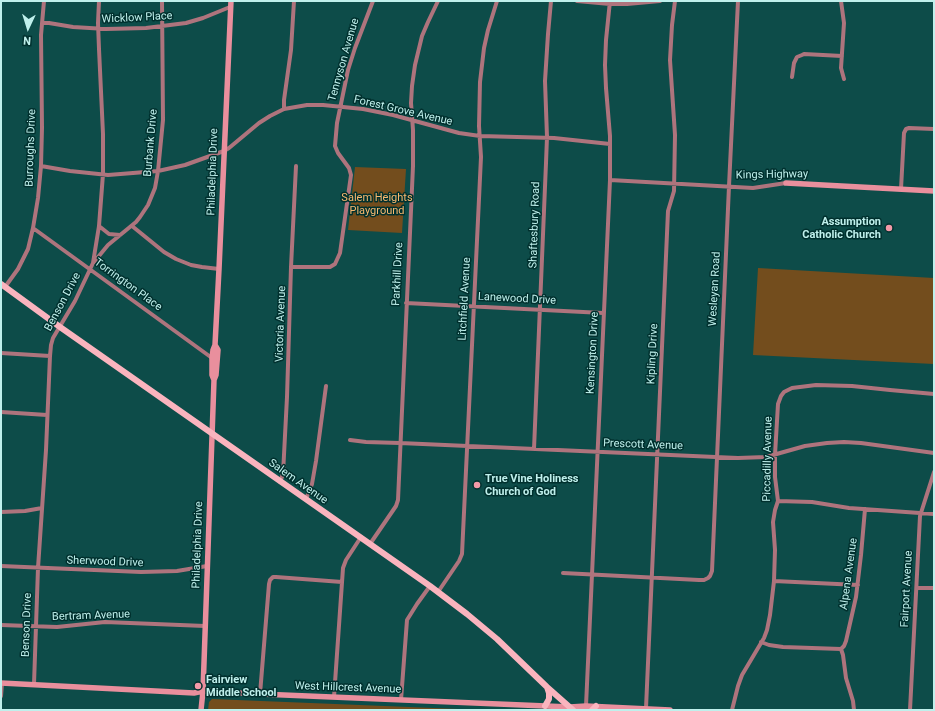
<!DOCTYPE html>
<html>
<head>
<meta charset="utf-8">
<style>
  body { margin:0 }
  #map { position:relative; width:935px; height:711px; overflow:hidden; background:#0d4c49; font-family:Roboto,sans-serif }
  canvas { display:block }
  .frame { position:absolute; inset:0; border:2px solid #bff0ec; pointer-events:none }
  .north { position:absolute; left:8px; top:8px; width:40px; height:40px; -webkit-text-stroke:3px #00302e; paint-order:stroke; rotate:184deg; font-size:11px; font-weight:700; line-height:16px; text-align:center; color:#bff0ec }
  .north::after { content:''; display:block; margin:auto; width:14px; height:18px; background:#bff0ec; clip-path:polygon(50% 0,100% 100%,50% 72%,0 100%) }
</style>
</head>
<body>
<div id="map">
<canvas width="935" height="711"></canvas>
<div class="frame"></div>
<div class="north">N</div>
</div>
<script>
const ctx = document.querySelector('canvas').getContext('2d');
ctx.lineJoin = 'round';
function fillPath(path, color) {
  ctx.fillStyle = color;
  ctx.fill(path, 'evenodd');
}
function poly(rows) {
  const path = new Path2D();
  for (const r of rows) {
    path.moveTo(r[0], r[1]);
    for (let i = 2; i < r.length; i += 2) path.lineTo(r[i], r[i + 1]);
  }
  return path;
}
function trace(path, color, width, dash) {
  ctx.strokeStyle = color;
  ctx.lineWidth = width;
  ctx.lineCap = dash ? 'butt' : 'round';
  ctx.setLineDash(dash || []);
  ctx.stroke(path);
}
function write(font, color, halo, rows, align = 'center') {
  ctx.font = font + ' Roboto,sans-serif';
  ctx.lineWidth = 3;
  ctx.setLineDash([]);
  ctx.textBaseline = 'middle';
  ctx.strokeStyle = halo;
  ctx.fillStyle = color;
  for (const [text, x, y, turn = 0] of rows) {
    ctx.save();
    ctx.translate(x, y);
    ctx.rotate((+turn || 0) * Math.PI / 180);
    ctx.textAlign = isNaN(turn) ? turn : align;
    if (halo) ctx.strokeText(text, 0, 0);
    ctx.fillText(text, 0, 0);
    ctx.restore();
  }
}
fillPath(poly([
  [355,167,406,169,402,233,348,230],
  [758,268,934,278,934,364,753,355],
  [212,699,483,710,208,710,209,702]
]), '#734d1d');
trace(poly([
  [577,1,610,4,627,4,660,1],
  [841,1,844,23,841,68,844,79],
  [42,23,49,23,73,27,106,29,146,28,186,23,203,18,230,7],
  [792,77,794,63,797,57,802,55,804,54,842,56],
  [284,109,284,100,291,50,294,1],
  [41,166,70,171,108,175,158,171,185,165,224,151,229,148,259,123,270,116,284,109,307,105,323,105,363,109,393,115,459,133,480,136,554,138,610,144],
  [610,180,753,188,786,183],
  [901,189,904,133,906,129,909,128,934,129],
  [99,226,109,234,120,235],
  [132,226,164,252,176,259,191,265,202,267,219,269],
  [33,228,212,358],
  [94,262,108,245,136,222,140,217,148,205,155,188,158,171,163,120,162,1],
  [291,267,330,267,335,264,340,253,351,175,349,168,338,153,335,146,337,123,348,70,355,48,373,1],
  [5,287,18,269,28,249,33,228,38,198,41,166,42,128,41,35,44,1],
  [406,303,603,313],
  [1,353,50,356],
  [1,412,47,415],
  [350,440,366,442,400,443,738,458,766,457,805,446,827,443,844,442,861,443,934,453],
  [534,449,546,163,547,137,545,81,548,34,551,1],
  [280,482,283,474,287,397,291,267,296,166],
  [306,499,312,484,316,461,326,386],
  [778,501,812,502,849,508,934,514],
  [1,512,25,511,42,508],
  [370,544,396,506,398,500,413,166,413,130,411,103,412,86,415,65,422,36,428,22,438,1],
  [1,566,141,572,177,571,207,566],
  [563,573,699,580,704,580,708,578,710,576,712,571,729,186,738,1],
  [774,581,858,585],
  [917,588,934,588],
  [438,592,459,561,462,554,481,157,479,126,480,82,484,48,488,30,497,1],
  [1,625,57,627,105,622,205,626],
  [761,642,769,645,783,647,841,649],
  [841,649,844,646,846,641,856,597,861,555,865,509],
  [841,649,843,655,846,678,853,701,854,710],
  [34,684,38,568,46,450,50,356,51,345,53,338,75,301,93,263,99,226,103,174,103,134,99,49,98,23,99,1],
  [260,694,269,584,270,580,273,577,276,577,342,582],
  [1,696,2,683],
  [334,697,343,568,346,560,361,537],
  [401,700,407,620,417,604,430,586],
  [586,706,610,180,610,136,606,88,605,65,606,40,610,1],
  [646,708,668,211,674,191,675,135,670,60,672,25,675,1],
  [732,710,738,686,742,675,764,638,767,630,770,615,774,581,775,550,773,522,775,510,778,501,775,477,775,455,778,404,781,396,784,392,792,388,816,385,852,386,890,390,934,394],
  [910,710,920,516,934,472]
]), '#ae747d', 4);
trace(poly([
  [786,183,934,191],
  [214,380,212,375,212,358,213,350,215,345,219,269,231,1],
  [1,683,194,693,203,691,260,694,570,707,586,706,670,710],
  [201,710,203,691,214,380,216,375,218,350,215,345]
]), '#e98f9d', 5.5);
trace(poly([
  [1,284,60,327,430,586,467,614,497,639,547,687,573,710],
  [545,706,549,699,549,693,547,687],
  [592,710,596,706]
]), '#fab4be', 6);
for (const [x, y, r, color] of [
  [889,228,4,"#f39aa8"],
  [477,485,4,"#f39aa8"],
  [198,686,4,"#f39aa8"]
]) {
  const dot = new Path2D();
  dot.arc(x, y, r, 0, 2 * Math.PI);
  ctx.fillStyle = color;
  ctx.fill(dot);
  trace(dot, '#00302e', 1.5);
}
write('11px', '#bff0ec', '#00302e', [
  ["Wicklow Place",137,18,-3],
  ["Tennyson Avenue",344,60,-74],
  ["Forest Grove Avenue",403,111,13],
  ["Burbank Drive",151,143,-85],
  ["Burroughs Drive",31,148,-88],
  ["Philadelphia Drive",213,172,-88],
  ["Kings Highway",772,175,-1],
  ["Shaftesbury Road",535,225,-88],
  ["Parkhill Drive",398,274,-87],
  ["Torrington Place",128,285,36],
  ["Wesleyan Road",715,289,-87],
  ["Litchfield Avenue",465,299,-87],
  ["Lanewood Drive",517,299,3],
  ["Benson Drive",63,302,-62],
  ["Victoria Avenue",281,324,-88],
  ["Kensington Drive",593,353,-87],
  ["Kipling Drive",653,354,-87],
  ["Prescott Avenue",643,445,2],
  ["Piccadilly Avenue",768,459,-89],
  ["Salem Avenue",298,482,35],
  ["Philadelphia Drive",198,545,-88],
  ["Sherwood Drive",105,562,2],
  ["Alpena Avenue",849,574,-82],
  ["Fairport Avenue",907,589,-87],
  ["Bertram Avenue",91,616,-2],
  ["Benson Drive",27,625,-88],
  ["West Hillcrest Avenue",348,688,2]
]);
write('11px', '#f8b970', '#00302e', [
  ["Salem Heights",377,198],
  ["Playground",377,211]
]);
write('bold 11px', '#bff0ec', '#00302e', [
  ["Assumption",881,222,"right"],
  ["Catholic Church",881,235,"right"],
  ["True Vine Holiness",485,479],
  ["Church of God",485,492],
  ["Fairview",206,680],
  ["Middle School",206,693]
], 'left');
</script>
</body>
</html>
